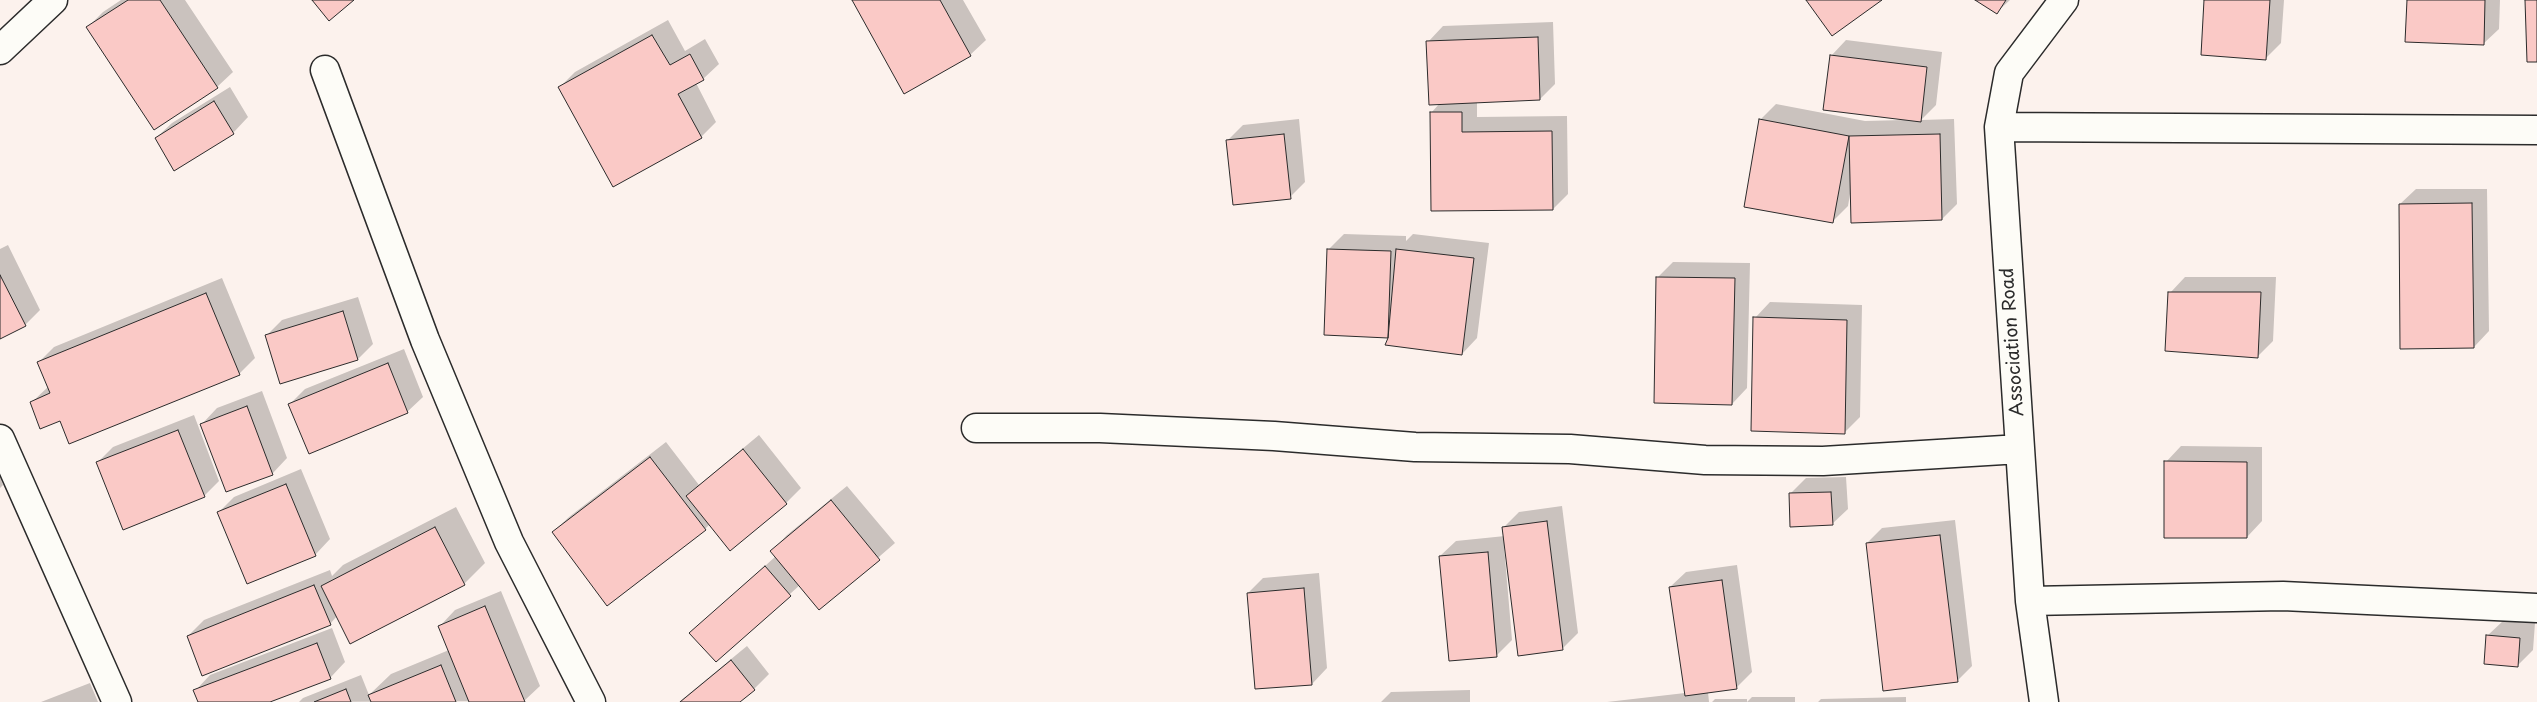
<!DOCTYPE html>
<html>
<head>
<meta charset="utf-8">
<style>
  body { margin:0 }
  canvas { display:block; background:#fcf2ed }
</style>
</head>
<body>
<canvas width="2537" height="702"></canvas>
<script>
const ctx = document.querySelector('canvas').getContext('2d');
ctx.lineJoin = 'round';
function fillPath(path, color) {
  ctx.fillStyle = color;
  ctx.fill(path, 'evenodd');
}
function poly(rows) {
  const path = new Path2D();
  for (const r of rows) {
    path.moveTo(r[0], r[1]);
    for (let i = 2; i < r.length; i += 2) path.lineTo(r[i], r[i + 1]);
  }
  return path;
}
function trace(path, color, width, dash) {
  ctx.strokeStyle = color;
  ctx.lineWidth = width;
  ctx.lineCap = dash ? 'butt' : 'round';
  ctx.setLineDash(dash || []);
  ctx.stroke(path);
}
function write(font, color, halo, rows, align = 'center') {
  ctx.font = font + ' "Playpen Sans",sans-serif';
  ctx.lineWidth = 4;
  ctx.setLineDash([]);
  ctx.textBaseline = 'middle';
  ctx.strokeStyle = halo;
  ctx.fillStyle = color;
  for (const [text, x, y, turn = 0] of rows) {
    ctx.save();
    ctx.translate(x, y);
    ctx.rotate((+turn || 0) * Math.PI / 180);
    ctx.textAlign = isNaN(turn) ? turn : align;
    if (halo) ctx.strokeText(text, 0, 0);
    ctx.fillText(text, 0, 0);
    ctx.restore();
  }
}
fillPath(poly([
  [121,0,185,0,233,72,217,87,87,28,103,12],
  [853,0,963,0,986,40,970,55],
  [1977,0,2010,0,1997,12],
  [2205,0,2284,0,2281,43,2265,59],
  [2408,0,2500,0,2499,29,2483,44],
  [668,20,685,51,705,39,719,64,703,79,696,83,716,122,701,137,559,88,575,72],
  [1553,22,1555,84,1540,99,1477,102,1477,117,1567,116,1568,194,1553,209,1431,113,1440,103,1428,42,1443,26],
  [1846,40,1942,52,1936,105,1921,120,1954,119,1957,204,1942,219,1850,194,1848,206,1832,222,1760,120,1776,104,1865,121,1904,120,1831,56],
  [230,87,248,117,233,133,156,138,172,123],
  [1299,119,1305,182,1290,197,1227,141,1243,125],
  [2416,189,2487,189,2489,331,2474,347,2400,204],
  [1344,234,1406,236,1406,241,1413,234,1489,243,1477,338,1462,354,1390,337,1325,334,1328,250],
  [8,245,40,310,25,325,0,338,0,249],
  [1673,262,1750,263,1747,388,1732,404,1658,277],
  [2185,277,2276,277,2273,341,2258,356,2170,293],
  [222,278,255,358,239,374,61,419,31,403,49,386,39,362,54,347],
  [358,297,373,344,358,359,267,335,282,320],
  [1770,302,1862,305,1860,417,1844,433,1755,318],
  [404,349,423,397,407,412,289,405,305,389],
  [262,391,287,458,272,474,202,424,217,408],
  [194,415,219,481,204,496,98,462,113,447],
  [759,435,801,488,786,503,710,524,705,529,553,532,569,517,666,442,699,485],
  [2181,446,2262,447,2262,521,2247,537,2166,462],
  [301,469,330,539,315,555,219,512,234,497],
  [0,477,3,485,0,488],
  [1846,477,1848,509,1832,524,1790,494,1806,478],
  [847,486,895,543,820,608,800,585,716,660,691,633,776,556,772,551,787,535],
  [1562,506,1578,633,1562,649,1506,546,1504,546,1512,640,1496,656,1440,556,1456,541,1505,536,1504,527,1519,512],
  [456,507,485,563,464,584,337,616,330,624,188,636,204,620,330,570,332,576,343,565],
  [1955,520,1972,666,1957,681,1867,543,1882,528],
  [1737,565,1752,672,1736,688,1708,692,1709,702,1607,702,1685,693,1670,587,1686,572],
  [1319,573,1327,668,1312,684,1248,593,1263,578],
  [501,591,540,686,524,701,299,702,303,698,361,675,369,695,391,674,449,650,440,626,455,610],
  [2503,621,2535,623,2533,650,2518,665,2487,636],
  [332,628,345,662,330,678,267,702,199,702,195,691,210,675],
  [747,646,769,674,754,689,738,702,679,702],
  [90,683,98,702,41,702],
  [1470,690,1470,702,1381,702,1391,692],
  [1752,697,1795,697,1795,702,1712,702,1715,699,1747,699,1747,702],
  [1906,697,1906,702,1818,702,1821,699]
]), '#0003');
const building = poly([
  [128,0,160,0,218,88,154,130,86,27,128,0],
  [312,0,354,0,329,21,312,0],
  [852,0,940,0,971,56,904,94,852,0],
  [1806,0,1882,0,1832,36,1806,0],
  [1975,0,2006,0,1997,14,1975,0],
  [2204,0,2270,0,2266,60,2201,55,2204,0],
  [2407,0,2485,0,2484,45,2405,42,2407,0],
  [2525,0,2537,0,2537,62,2527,62,2525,0],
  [652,35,670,65,690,54,704,80,678,94,702,138,613,187,558,87,652,35],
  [1538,37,1540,100,1429,105,1426,41,1538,37],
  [1830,55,1927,67,1921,122,1823,110,1830,55],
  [214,101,234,134,174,171,155,138,214,101],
  [1430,112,1462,112,1462,132,1552,131,1553,210,1431,211,1430,112],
  [1759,119,1849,136,1833,223,1744,207,1759,119],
  [1284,134,1291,199,1233,205,1226,140,1284,134],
  [1940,134,1942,220,1851,223,1849,136,1940,134],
  [2472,203,2474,348,2400,349,2399,204,2472,203],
  [1327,249,1391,251,1388,338,1324,335,1327,249],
  [1396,249,1474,258,1462,355,1385,345,1388,338,1396,249],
  [0,275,26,326,0,339,0,275],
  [1656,277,1735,278,1732,405,1654,403,1656,277],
  [2168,292,2261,292,2258,358,2165,351,2168,292],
  [206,293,240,375,69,444,60,421,40,429,30,402,50,393,37,362,206,293],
  [343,311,358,360,280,384,265,335,343,311],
  [1753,317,1847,320,1845,434,1751,431,1753,317],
  [388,363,408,413,309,454,288,404,388,363],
  [247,406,273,475,226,492,200,424,247,406],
  [178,430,205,497,123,530,96,462,178,430],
  [743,449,787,504,730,551,686,496,743,449],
  [650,457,706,530,607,606,552,532,650,457],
  [2164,461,2247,462,2247,538,2164,538,2164,461],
  [286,484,316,556,247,584,217,512,286,484],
  [1831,492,1833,525,1790,527,1789,493,1831,492],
  [831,500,880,560,819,610,770,551,831,500],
  [1547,521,1563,650,1518,656,1502,527,1547,521],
  [435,527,465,585,350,644,321,586,435,527],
  [1940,535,1958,682,1883,691,1866,543,1940,535],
  [1488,552,1497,657,1449,661,1439,556,1488,552],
  [765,566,791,596,716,662,689,633,765,566],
  [1722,580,1737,689,1685,696,1669,587,1722,580],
  [314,585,331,625,202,676,187,636,314,585],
  [1304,588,1312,685,1255,689,1247,593,1304,588],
  [485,606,525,702,469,702,438,626,485,606],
  [2486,635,2520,638,2518,667,2484,664,2486,635],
  [317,643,331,679,270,702,198,702,193,690,317,643],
  [731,660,755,690,740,702,680,702,731,660],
  [441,665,456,702,371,702,368,695,441,665],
  [346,689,351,702,314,702,346,689]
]);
fillPath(building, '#fac9c6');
trace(building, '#2b2b2b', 1);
const minor = poly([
  [0,50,53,0],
  [325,70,425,340,509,542,591,702],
  [1999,127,2537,130],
  [976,428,1100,428,1274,436,1415,447,1570,449,1705,460,1823,461,2020,449],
  [0,439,117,702],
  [2030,601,2283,596,2537,608],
  [2044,702,2030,601,1999,127,2009,73,2064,0]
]);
trace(minor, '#2b2b2b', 31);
trace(minor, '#fdfcf7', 28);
write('18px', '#2b2b2b', '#fdfcf7', [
  ["Association Road",2013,342,-94]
]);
</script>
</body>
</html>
